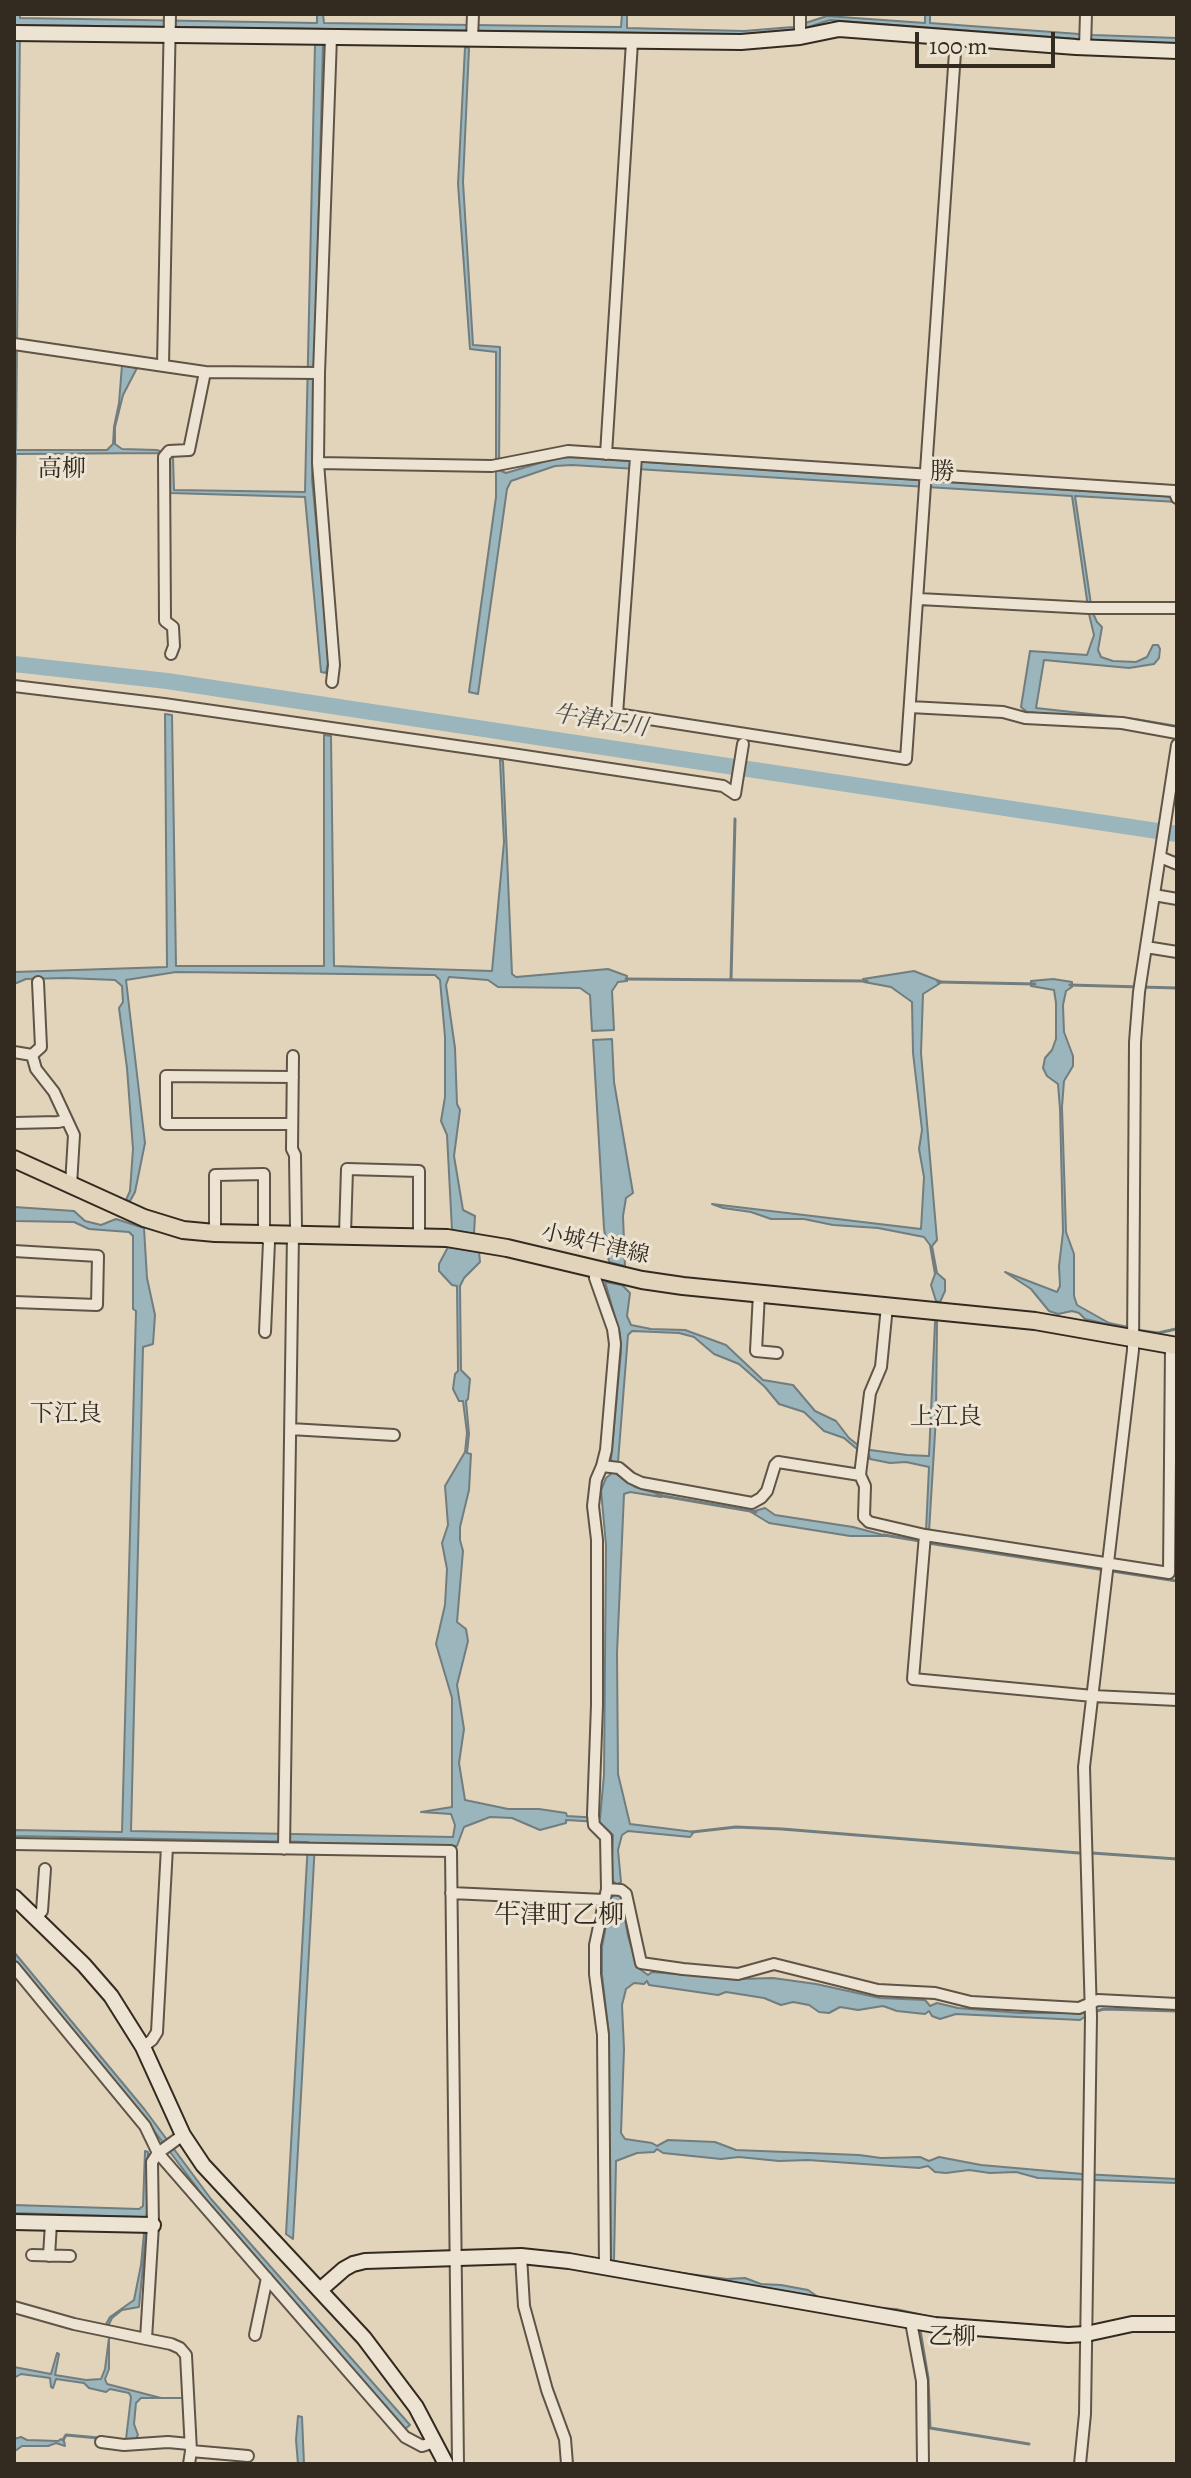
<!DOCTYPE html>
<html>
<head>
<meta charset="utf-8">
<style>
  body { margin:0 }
  #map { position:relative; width:1191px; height:2478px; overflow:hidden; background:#e2d4ba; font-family:Alegreya,serif }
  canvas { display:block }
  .frame { position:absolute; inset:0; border:16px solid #332a20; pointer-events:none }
  .scale { position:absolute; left:915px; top:32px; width:140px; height:36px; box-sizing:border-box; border:4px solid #332a20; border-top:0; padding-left:10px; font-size:24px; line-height:28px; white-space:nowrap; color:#332a20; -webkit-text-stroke:6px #ece3d2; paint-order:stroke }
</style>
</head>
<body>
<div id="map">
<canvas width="1191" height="2478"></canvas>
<div class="frame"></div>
<div class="scale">100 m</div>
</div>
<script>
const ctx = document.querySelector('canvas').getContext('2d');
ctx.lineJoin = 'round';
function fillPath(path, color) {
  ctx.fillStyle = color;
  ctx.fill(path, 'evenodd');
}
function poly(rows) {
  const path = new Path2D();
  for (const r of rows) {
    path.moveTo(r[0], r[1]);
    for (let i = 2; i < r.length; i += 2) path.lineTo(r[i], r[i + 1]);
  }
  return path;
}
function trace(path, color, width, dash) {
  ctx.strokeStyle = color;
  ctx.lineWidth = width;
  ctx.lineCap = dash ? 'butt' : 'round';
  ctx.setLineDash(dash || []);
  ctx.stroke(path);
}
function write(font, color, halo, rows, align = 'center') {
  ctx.font = font + ' Alegreya,"Noto Serif JP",serif';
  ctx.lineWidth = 6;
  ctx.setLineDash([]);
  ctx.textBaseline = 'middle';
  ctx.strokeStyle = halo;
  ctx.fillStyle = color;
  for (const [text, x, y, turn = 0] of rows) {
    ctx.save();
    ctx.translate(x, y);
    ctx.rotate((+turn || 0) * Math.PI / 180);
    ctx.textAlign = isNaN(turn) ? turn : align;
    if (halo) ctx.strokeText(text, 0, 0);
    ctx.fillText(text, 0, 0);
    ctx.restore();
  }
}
const water = poly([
  [14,14,20,14,20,18,317,23,317,14,323,14,324,23,621,27,622,14,627,14,627,28,744,31,793,27,827,16,925,23,925,14,930,14,930,23,1093,35,1177,38,1177,44,1116,42,830,20,802,29,745,36,724,34,20,25,16,450,107,450,113,444,114,427,119,403,122,365,137,368,123,395,115,427,115,444,122,449,157,450,173,457,174,490,305,492,315,43,323,44,312,479,329,658,326,673,321,672,305,497,170,493,170,458,159,453,16,454,14,631,14,14],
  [465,47,469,48,463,182,473,345,500,347,499,470,506,473,553,459,570,457,1177,497,1177,502,1075,496,1092,611,1097,622,1102,627,1098,650,1101,657,1113,661,1136,662,1147,657,1153,645,1158,645,1160,649,1159,658,1154,664,1129,668,1044,660,1036,708,1135,719,1177,726,1177,730,1135,722,1027,712,1021,707,1030,651,1087,655,1094,635,1089,614,1072,496,572,465,555,466,511,481,507,489,478,694,469,692,496,497,496,352,470,349,458,184,465,47],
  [165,714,172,715,176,966,324,966,324,735,331,736,334,966,492,971,504,842,500,760,503,761,512,974,516,977,608,969,627,976,627,981,618,982,612,991,614,1030,592,1031,590,995,580,988,498,987,488,980,449,977,446,985,455,1048,457,1104,460,1110,454,1156,463,1210,475,1216,474,1234,452,1230,447,1135,441,1121,445,1097,445,1037,440,980,435,975,176,972,126,980,145,1143,135,1192,130,1201,126,1200,130,1191,133,1149,127,1068,119,1008,123,1002,122,986,115,980,66,978,26,979,14,984,14,972,167,967,165,714],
  [914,971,942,982,923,994,921,1053,937,1240,932,1246,937,1273,945,1280,945,1291,940,1302,936,1301,931,1285,935,1274,930,1245,924,1237,878,1228,833,1225,804,1219,771,1219,751,1212,723,1208,712,1204,921,1229,924,1177,919,1149,922,1130,913,1053,912,1002,891,987,864,982,863,979,914,971],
  [1053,979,1072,982,1072,987,1066,991,1063,1005,1064,1032,1073,1056,1073,1066,1064,1081,1062,1107,1066,1232,1074,1254,1074,1296,1077,1305,1109,1323,1128,1327,1128,1329,1085,1319,1079,1313,1072,1311,1058,1314,1049,1311,1031,1289,1005,1272,1057,1292,1060,1286,1059,1266,1063,1232,1060,1109,1058,1084,1047,1076,1043,1068,1045,1058,1052,1050,1056,1039,1056,1003,1054,990,1031,986,1031,981,1053,979],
  [612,1039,614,1082,633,1193,626,1198,623,1216,625,1266,609,1262,604,1228,593,1040,612,1039],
  [14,1207,74,1211,85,1221,101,1225,116,1219,144,1228,147,1278,155,1315,153,1344,143,1347,131,1831,453,1837,455,1825,451,1814,421,1812,452,1807,452,1698,436,1644,445,1605,447,1569,442,1543,448,1525,445,1486,465,1452,467,1433,463,1401,459,1401,453,1389,455,1374,458,1371,457,1286,452,1285,439,1271,439,1264,448,1247,479,1252,480,1262,464,1278,460,1286,461,1370,470,1379,468,1399,466,1401,469,1434,467,1453,471,1454,469,1490,460,1527,460,1540,463,1551,457,1622,466,1629,468,1641,457,1685,464,1729,459,1763,465,1800,508,1809,539,1809,566,1813,567,1816,600,1818,604,1775,606,1545,601,1490,606,1478,612,1473,614,1462,611,1460,621,1351,620,1334,605,1282,622,1285,630,1293,627,1316,631,1325,651,1329,685,1330,726,1345,763,1380,793,1385,815,1411,836,1421,849,1438,863,1449,907,1455,929,1456,935,1322,937,1322,936,1417,929,1532,926,1531,929,1467,906,1462,890,1463,870,1459,869,1455,857,1449,844,1438,824,1431,804,1412,779,1404,765,1387,739,1364,714,1354,694,1337,679,1333,632,1331,628,1335,618,1462,616,1462,615,1473,635,1487,662,1495,661,1497,630,1492,624,1494,617,1653,618,1774,630,1824,694,1832,690,1837,628,1831,622,1835,618,1850,621,1882,618,1884,618,1894,621,1896,628,1936,637,1967,648,1975,652,1972,738,1979,773,1978,816,1984,880,1998,925,2000,930,2006,937,2003,958,2008,1020,2013,1085,2013,1086,2016,1080,2020,956,2014,940,2019,932,2016,929,2011,925,2014,897,2011,883,2006,858,2010,840,2007,829,2013,819,2012,809,2005,793,2002,781,2005,764,1998,726,1992,718,1995,649,1985,647,1981,644,1984,634,1983,626,1989,622,2005,624,2049,621,2133,625,2139,652,2143,657,2146,668,2140,715,2142,736,2150,859,2155,881,2158,920,2157,929,2161,939,2157,981,2165,1083,2174,1177,2179,1177,2183,1038,2178,1016,2172,990,2173,969,2170,946,2173,935,2172,928,2166,919,2168,808,2160,779,2161,739,2157,721,2159,663,2153,657,2149,654,2152,637,2153,616,2161,614,2261,674,2272,727,2279,745,2278,761,2284,781,2285,808,2290,824,2301,862,2307,896,2309,932,2317,932,2319,823,2303,777,2290,744,2287,702,2277,675,2275,610,2263,609,2035,602,1975,602,1947,611,1898,615,1894,615,1883,611,1879,613,1835,599,1822,566,1820,566,1823,540,1830,512,1818,490,1817,464,1827,457,1846,315,1843,293,2239,286,2234,308,1842,14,1836,14,1830,122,1832,136,1311,133,1309,133,1236,129,1232,89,1229,74,1222,14,1221,14,1207],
  [765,1508,775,1515,853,1527,887,1536,850,1536,769,1523,751,1512,765,1508],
  [14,1952,145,2110,211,2199,410,2425,405,2429,207,2201,139,2111,14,1961,14,1952],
  [145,2151,148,2152,147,2211,146,2218,143,2220,141,2217,14,2213,14,2205,139,2209,143,2206,145,2151],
  [144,2233,146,2235,139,2307,122,2310,112,2318,107,2328,104,2328,110,2317,134,2300,141,2265,144,2233],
  [109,2338,109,2369,105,2379,107,2384,161,2398,183,2398,141,2398,136,2403,134,2424,138,2435,135,2440,125,2442,118,2440,126,2439,131,2397,129,2393,110,2389,106,2392,89,2388,84,2383,56,2379,53,2388,51,2387,50,2378,21,2374,14,2378,14,2367,51,2374,57,2353,59,2354,55,2375,86,2380,101,2379,105,2369,109,2338],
  [298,2416,302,2417,304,2464,298,2464,296,2440,298,2416],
  [21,2437,27,2440,58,2441,61,2439,64,2441,65,2446,56,2443,48,2446,22,2446,15,2451,14,2458,14,2439,21,2437]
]);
fillPath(water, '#9bb5bc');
trace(water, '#717d7e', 2);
trace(poly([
  [626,979,867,981],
  [731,979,735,819],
  [938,982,1035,984],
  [1070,985,1177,988],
  [1136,1330,1158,1333,1176,1329,1177,1326],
  [657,1495,756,1512],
  [884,1535,920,1541],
  [928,1543,1177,1581],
  [692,1832,736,1827,782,1829,1079,1853],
  [1092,1853,1177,1859],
  [1093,2012,1104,2009,1177,2011],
  [982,2322,1074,2328],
  [920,2330,928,2378,930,2428,1029,2444],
  [63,2440,66,2435,99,2438]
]), '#717d7e', 3);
trace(poly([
  [14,664,167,681,1177,834]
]), '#9bb5bc', 16);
const street = poly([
  [800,14,800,37],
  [331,37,319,373,318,463,334,665,332,682],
  [472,39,473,14],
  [1085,47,1086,14],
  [14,344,205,372,319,373],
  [163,365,170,14],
  [606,454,632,42],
  [636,457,617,714,906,759,956,38],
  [318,463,492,466,568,451,1174,491,1177,498],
  [919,599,1089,608,1177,608],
  [171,654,174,646,173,627,165,621,164,457,169,451,189,450,205,372],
  [14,686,164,704,505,753,723,786,735,794,743,744],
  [910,707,1003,712,1025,718,1122,723,1177,733],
  [1160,857,1177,864],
  [1154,895,1177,899],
  [1146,947,1177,952],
  [38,982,41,1047,32,1055,36,1069,54,1092,74,1135,71,1185],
  [14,1052,32,1055],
  [14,1123,58,1122,67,1120],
  [292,1124,166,1124,166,1076,293,1077],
  [215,1233,215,1175,264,1174,264,1234,269,1242,265,1332],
  [345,1234,347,1169,419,1171,419,1236],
  [14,1251,98,1256,97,1305,14,1302],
  [595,1269,595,1278,613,1329,615,1344,606,1450,602,1466,619,1468,631,1478,642,1483,752,1503,761,1498,767,1491,775,1465,778,1462,860,1475],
  [759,1293,756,1351,777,1353],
  [887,1306,881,1367,870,1393,860,1475,865,1486,864,1517,869,1522,925,1535,1169,1573,1171,1346],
  [290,1429,394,1435],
  [602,1466,596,1480,593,1506,597,1540,597,1705,593,1815,594,1825,606,1837,607,1889],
  [925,1535,913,1679,1093,1696,1177,1700],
  [14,1844,451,1851,458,2464],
  [284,1849,293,1234,296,1228,295,1155,292,1149,293,1056],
  [451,1893,604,1900],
  [36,1918,42,1911,45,1869],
  [14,1967,145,2126,158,2153,405,2437,422,2446,434,2442],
  [143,2047,152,2040,157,2032,167,1847],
  [183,2135,158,2153,152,2162,153,2225,146,2339,171,2344,180,2348,186,2355,191,2451,189,2464],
  [32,2255,70,2256],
  [49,2256,51,2223],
  [521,2256,524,2306,547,2390,565,2439,567,2464],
  [605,2268,603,2035,595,1974,595,1945,607,1889,621,1890,626,1894,641,1963,683,1969,738,1974,774,1964,878,1990,935,1993,971,2002,1079,2008,1098,2000,1177,2004],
  [14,2307,74,2324,146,2339],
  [911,2322,922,2381,923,2464],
  [255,2335,267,2278],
  [101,2442,124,2445,168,2442,189,2444],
  [191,2451,248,2456],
  [1080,2464,1085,2414,1091,2017,1084,1767,1133,1350,1135,1042,1139,992,1177,745]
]);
const secondary = poly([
  [14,33,741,42,800,37,839,29,1076,47,1177,51],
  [14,1897,84,1965,111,1996,143,2047,183,2135,203,2165,364,2338,416,2407,446,2464],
  [14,2222,153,2225],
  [320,2290,344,2269,353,2264,365,2261,521,2256,569,2261,935,2325,1068,2335,1086,2334,1132,2324,1177,2324]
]);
const primary = poly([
  [14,1159,144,1218,183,1230,215,1233,447,1238,507,1248,642,1280,683,1286,1035,1321,1177,1346]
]);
trace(street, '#5f5446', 14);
trace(secondary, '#332a20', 18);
trace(primary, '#332a20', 20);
trace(street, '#ece3d2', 10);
trace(secondary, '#ece3d2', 14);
trace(primary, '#e2d4ba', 16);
write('22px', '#332a20', '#ece3d2', [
  ["小城牛津線",595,1245,13]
]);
write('24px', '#332a20', '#ece3d2', [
  ["高柳",62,470],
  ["勝",942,473],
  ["下江良",66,1415],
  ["上江良",946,1418],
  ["乙柳",952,2338]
]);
write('italic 24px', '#4d4d47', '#ece3d2', [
  ["牛津江川",600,722,9]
]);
write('26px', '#332a20', '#ece3d2', [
  ["牛津町乙柳",559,1917]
]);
</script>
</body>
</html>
